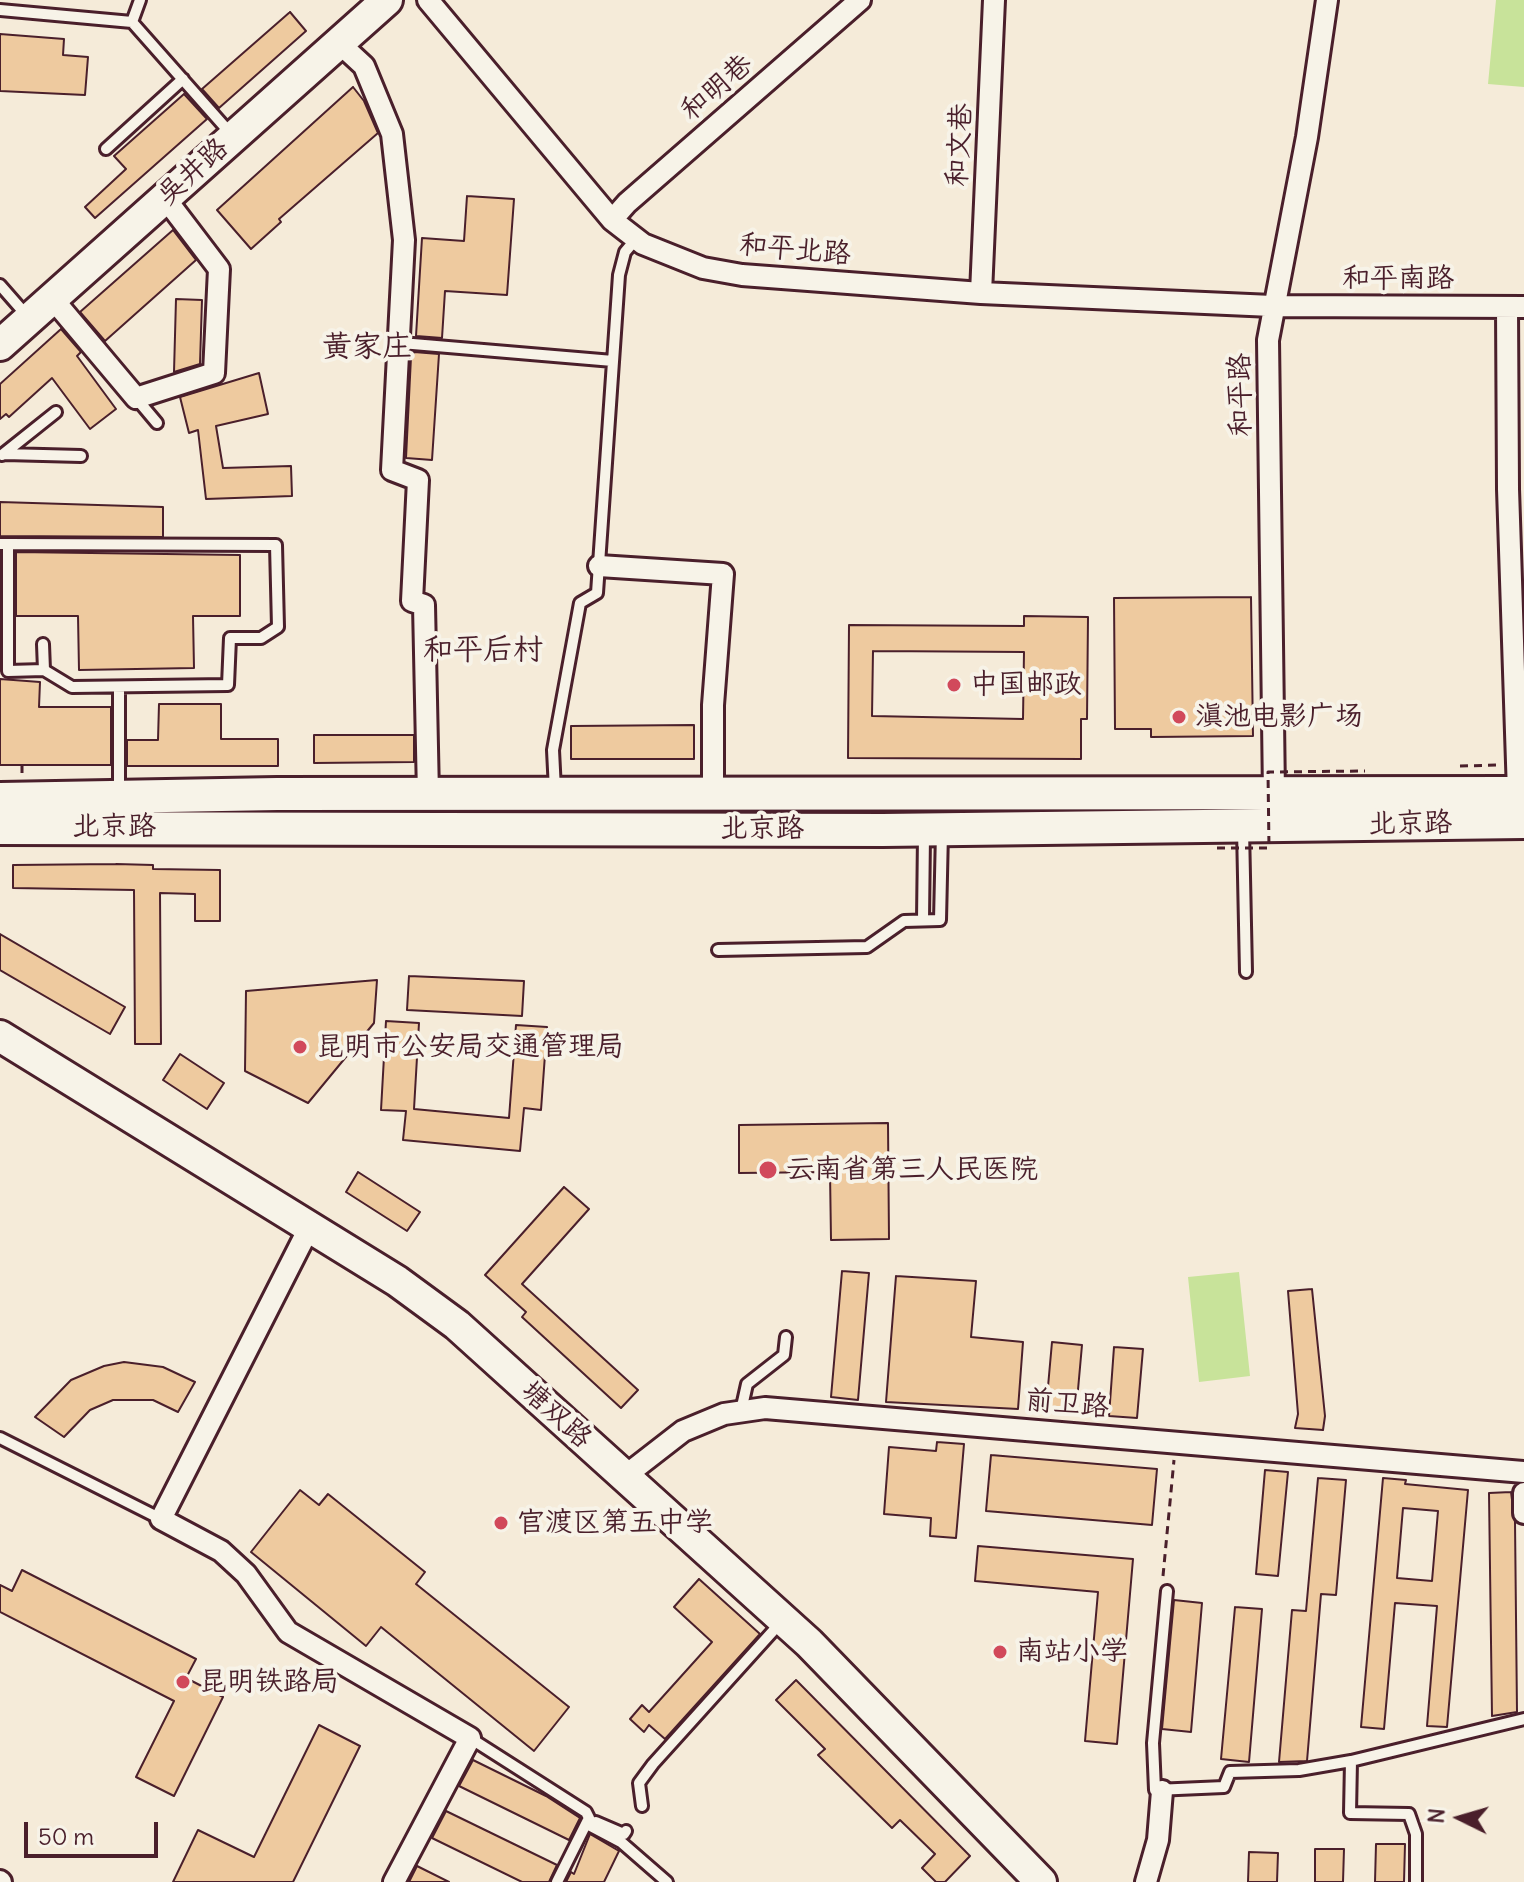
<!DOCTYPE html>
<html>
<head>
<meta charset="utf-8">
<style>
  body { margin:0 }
  #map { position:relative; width:1524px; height:1882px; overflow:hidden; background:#f5ebd9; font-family:Delius,sans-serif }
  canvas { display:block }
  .north { position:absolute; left:1420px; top:1778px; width:80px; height:80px; -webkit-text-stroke:6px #f7f3e8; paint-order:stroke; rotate:275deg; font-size:22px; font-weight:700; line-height:32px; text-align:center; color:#4a1f2b }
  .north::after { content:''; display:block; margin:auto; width:28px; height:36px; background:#4a1f2b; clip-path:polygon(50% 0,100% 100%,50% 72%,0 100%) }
  .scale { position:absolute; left:24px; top:1822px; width:134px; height:36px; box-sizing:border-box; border:4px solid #4a1f2b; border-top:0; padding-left:10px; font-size:24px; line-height:28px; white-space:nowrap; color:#4a1f2b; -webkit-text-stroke:6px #f7f3e8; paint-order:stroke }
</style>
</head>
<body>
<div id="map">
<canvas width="1524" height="1882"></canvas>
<div class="north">N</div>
<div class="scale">50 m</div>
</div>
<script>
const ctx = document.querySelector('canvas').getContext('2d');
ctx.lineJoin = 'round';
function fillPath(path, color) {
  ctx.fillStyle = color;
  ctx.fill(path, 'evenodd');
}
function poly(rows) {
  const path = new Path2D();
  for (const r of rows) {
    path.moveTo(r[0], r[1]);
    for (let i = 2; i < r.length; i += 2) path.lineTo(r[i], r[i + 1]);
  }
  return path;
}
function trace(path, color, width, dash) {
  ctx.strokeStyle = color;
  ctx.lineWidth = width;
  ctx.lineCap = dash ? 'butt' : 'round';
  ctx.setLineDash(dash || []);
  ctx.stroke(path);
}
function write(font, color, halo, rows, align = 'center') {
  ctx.font = font + ' Delius,"LXGW WenKai TC",sans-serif';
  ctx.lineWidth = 8;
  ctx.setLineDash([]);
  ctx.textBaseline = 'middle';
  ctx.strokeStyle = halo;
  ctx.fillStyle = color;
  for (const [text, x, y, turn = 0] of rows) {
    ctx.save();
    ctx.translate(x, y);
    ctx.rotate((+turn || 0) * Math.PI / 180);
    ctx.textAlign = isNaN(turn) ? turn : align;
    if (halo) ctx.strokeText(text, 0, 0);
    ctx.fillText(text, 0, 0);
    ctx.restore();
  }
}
fillPath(poly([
  [1496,0,1524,0,1524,87,1488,84],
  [1239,1272,1250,1376,1199,1382,1188,1277]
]), '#c8e39a');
const building = poly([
  [290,12,306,31,219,108,202,89,290,12],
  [0,34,64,39,63,55,88,57,85,95,0,91,0,34],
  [353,87,364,101,378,133,279,219,281,222,251,249,217,210,353,87],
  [184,94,207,119,95,218,85,207,126,169,114,156,184,94],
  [467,196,514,199,507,295,445,291,442,338,416,336,422,238,464,241,467,196],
  [173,230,196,260,105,341,80,312,173,230],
  [176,299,202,300,200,364,174,372,176,299],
  [61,329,81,352,77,356,116,409,90,429,52,378,9,417,6,414,0,419,0,384,61,329],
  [414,352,439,354,432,460,406,458,411,357,414,352],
  [259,373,268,414,216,426,223,468,291,466,292,496,206,499,198,430,189,433,180,397,259,373],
  [0,502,163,507,163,537,0,536,0,502],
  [16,552,240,555,240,616,193,616,194,668,79,670,78,616,16,616,16,552],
  [1251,597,1253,736,1151,737,1151,729,1115,729,1114,598,1251,597],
  [1024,616,1088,617,1087,719,1081,719,1081,759,848,758,849,625,1024,626,1024,616],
  [873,651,1024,652,1023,719,872,716,873,651],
  [0,679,40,682,39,707,111,707,111,765,0,765,0,679],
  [159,704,221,704,221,739,278,739,278,766,127,766,127,740,158,740,159,704],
  [694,725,694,759,571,759,571,726,694,725],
  [314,735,414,735,414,762,314,763,314,735],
  [116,864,153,865,153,869,220,870,220,921,195,921,195,894,160,893,161,1044,135,1044,134,890,13,888,13,865,116,864],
  [0,934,125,1007,110,1034,0,970,0,934],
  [409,976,524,981,522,1016,407,1010,409,976],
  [377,980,374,1023,308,1103,245,1071,246,991,377,980],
  [386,1021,419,1023,414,1109,509,1118,516,1025,547,1027,541,1110,524,1108,520,1151,403,1140,406,1111,381,1110,386,1021],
  [180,1054,224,1083,207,1109,163,1080,180,1054],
  [888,1123,889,1239,831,1240,830,1172,739,1173,739,1125,888,1123],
  [358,1172,420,1212,407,1231,346,1192,358,1172],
  [564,1187,589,1209,522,1284,638,1390,621,1408,522,1317,526,1312,485,1275,564,1187],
  [842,1271,869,1273,858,1400,831,1397,842,1271],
  [896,1276,976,1281,971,1337,1023,1342,1018,1409,886,1402,896,1276],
  [1312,1289,1325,1416,1323,1430,1295,1428,1298,1414,1288,1291,1312,1289],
  [1052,1342,1082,1345,1076,1412,1046,1409,1052,1342],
  [1114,1347,1143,1349,1137,1418,1109,1416,1114,1347],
  [124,1362,163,1367,195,1382,178,1412,153,1400,113,1400,90,1410,64,1437,35,1417,71,1380,104,1366,124,1362],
  [937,1442,964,1444,956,1538,930,1536,931,1518,884,1514,889,1447,936,1451,937,1442],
  [991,1455,1157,1469,1152,1525,986,1511,991,1455],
  [1265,1470,1288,1472,1278,1576,1256,1574,1265,1470],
  [1318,1478,1346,1480,1336,1595,1321,1594,1307,1761,1279,1762,1292,1610,1306,1611,1318,1478],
  [1383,1478,1406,1480,1405,1484,1468,1490,1447,1727,1427,1726,1437,1606,1395,1603,1384,1729,1361,1727,1383,1478],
  [1403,1508,1438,1511,1432,1581,1397,1578,1403,1508],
  [300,1490,319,1505,328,1494,425,1572,416,1584,569,1707,534,1751,381,1627,366,1646,251,1552,300,1490],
  [1511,1492,1515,1522,1517,1712,1492,1716,1489,1493,1511,1492],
  [978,1546,1133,1559,1117,1744,1085,1741,1098,1592,975,1581,978,1546],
  [22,1570,196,1659,186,1678,223,1697,174,1796,136,1777,174,1701,0,1612,0,1585,12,1591,22,1570],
  [699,1579,760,1634,665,1739,649,1725,644,1732,630,1719,642,1705,649,1712,712,1642,674,1607,699,1579],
  [1174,1600,1202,1603,1191,1732,1162,1729,1174,1600],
  [1235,1607,1262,1609,1249,1762,1221,1759,1235,1607],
  [796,1680,970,1856,945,1882,936,1882,922,1868,935,1854,900,1820,892,1828,818,1755,825,1749,776,1700,796,1680],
  [319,1725,360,1746,293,1882,173,1882,198,1830,254,1857,319,1725],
  [473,1760,546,1796,580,1818,569,1840,459,1786,473,1760],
  [446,1811,557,1865,549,1882,522,1882,432,1838,446,1811],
  [590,1834,619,1851,604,1882,566,1882,571,1872,574,1874,590,1834],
  [1376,1844,1405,1844,1404,1882,1375,1882,1376,1844],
  [1315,1849,1344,1849,1343,1882,1315,1882,1315,1849],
  [1249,1852,1278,1853,1277,1882,1248,1882,1249,1852],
  [417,1866,449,1882,409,1882,417,1866]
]);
fillPath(building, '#eeca9f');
trace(building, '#4a1f2b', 2);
const lane = poly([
  [0,10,132,22,231,134],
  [132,22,140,0],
  [106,149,183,79],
  [0,285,28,317],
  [401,343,613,361],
  [136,398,157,423],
  [5,454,81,456],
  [2,455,56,412],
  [0,544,8,544,276,545,278,627,261,638,230,638,228,685,72,687,44,670,8,671,8,544],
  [43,644,44,670],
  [555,790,553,750,580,603,597,593,619,275,625,252,636,239],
  [119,794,119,688],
  [1243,829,1246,972],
  [923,920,924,835],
  [718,950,867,947,904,921,940,920,942,832],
  [741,1411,747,1384,784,1355,786,1337],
  [0,1438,161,1519],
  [1167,1591,1153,1743,1155,1790,1224,1787,1230,1772,1299,1770,1351,1761],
  [470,1738,586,1812,589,1818,557,1882],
  [642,1806,639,1783,653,1764,782,1621],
  [596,1822,624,1834,626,1831],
  [587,1824,621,1842,667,1882],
  [1416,1882,1416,1834,1409,1814,1350,1813,1351,1761,1524,1719]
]);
const street = poly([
  [428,0,612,220,643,244,703,268,742,275,981,293,1272,306,1524,307],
  [338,42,364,66,392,134,404,240,392,470,418,480,412,601,424,605,428,795],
  [612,220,627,203,860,0],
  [981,293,994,0],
  [52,298,136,398,214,373,219,269,165,198],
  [1507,307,1508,489,1518,793],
  [599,566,723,574,713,705,713,795],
  [1274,795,1268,340,1307,137,1327,0],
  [310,1226,161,1519,221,1551,246,1574,288,1632,470,1738,394,1882],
  [625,1476,683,1431,724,1414,765,1408,1524,1472],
  [1524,1493,1524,1513],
  [0,1881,1,1882],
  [1146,1882,1158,1840,1162,1791]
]);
const secondary = poly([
  [0,345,387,0],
  [0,1036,397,1281,457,1325,809,1643,1041,1882]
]);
const primary = poly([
  [0,799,277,794,1524,793],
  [0,828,883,830,1524,822]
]);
trace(lane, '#4a1f2b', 16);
trace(street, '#4a1f2b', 26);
trace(secondary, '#4a1f2b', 36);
trace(primary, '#4a1f2b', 38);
trace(poly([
  [22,765,22,774],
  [1460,766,1500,765],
  [1163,1576,1174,1460]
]), '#4a1f2b', 3, [8, 6]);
trace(lane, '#f7f3e8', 10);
trace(street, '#f7f3e8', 20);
trace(secondary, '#f7f3e8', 30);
trace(primary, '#f7f3e8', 32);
trace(poly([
  [1217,848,1269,848,1268,772,1365,771]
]), '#4a1f2b', 3, [8, 6]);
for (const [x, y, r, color] of [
  [954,685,8,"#d1495b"],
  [1179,717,8,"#d1495b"],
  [300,1047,8,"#d1495b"],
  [768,1170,10,"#d1495b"],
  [501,1523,8,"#d1495b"],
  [1000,1652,8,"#d1495b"],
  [183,1682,8,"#d1495b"]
]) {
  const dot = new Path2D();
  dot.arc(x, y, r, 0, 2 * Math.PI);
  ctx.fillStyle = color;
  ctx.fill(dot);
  trace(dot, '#f7f3e8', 3);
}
write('28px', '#4a1f2b', '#f7f3e8', [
  ["和明巷",717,88,-41],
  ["和文巷",960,145,-87],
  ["吴井路",193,172,-42],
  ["和平北路",795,250,5],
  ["和平南路",1398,279],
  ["和平路",1241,395,-91],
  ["北京路",1410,824,-1],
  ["北京路",114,827],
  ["北京路",762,829],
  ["前卫路",1067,1404,5],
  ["塘双路",556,1415,42]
]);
write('28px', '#4a1f2b', '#f7f3e8', [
  ["中国邮政",970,685],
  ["滇池电影广场",1195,717],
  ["昆明市公安局交通管理局",316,1047],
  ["云南省第三人民医院",786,1170],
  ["官渡区第五中学",517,1523],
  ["南站小学",1016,1652],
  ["昆明铁路局",199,1682]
], 'left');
write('30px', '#4a1f2b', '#f7f3e8', [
  ["黄家庄",367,347],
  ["和平后村",483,650]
]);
</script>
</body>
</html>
